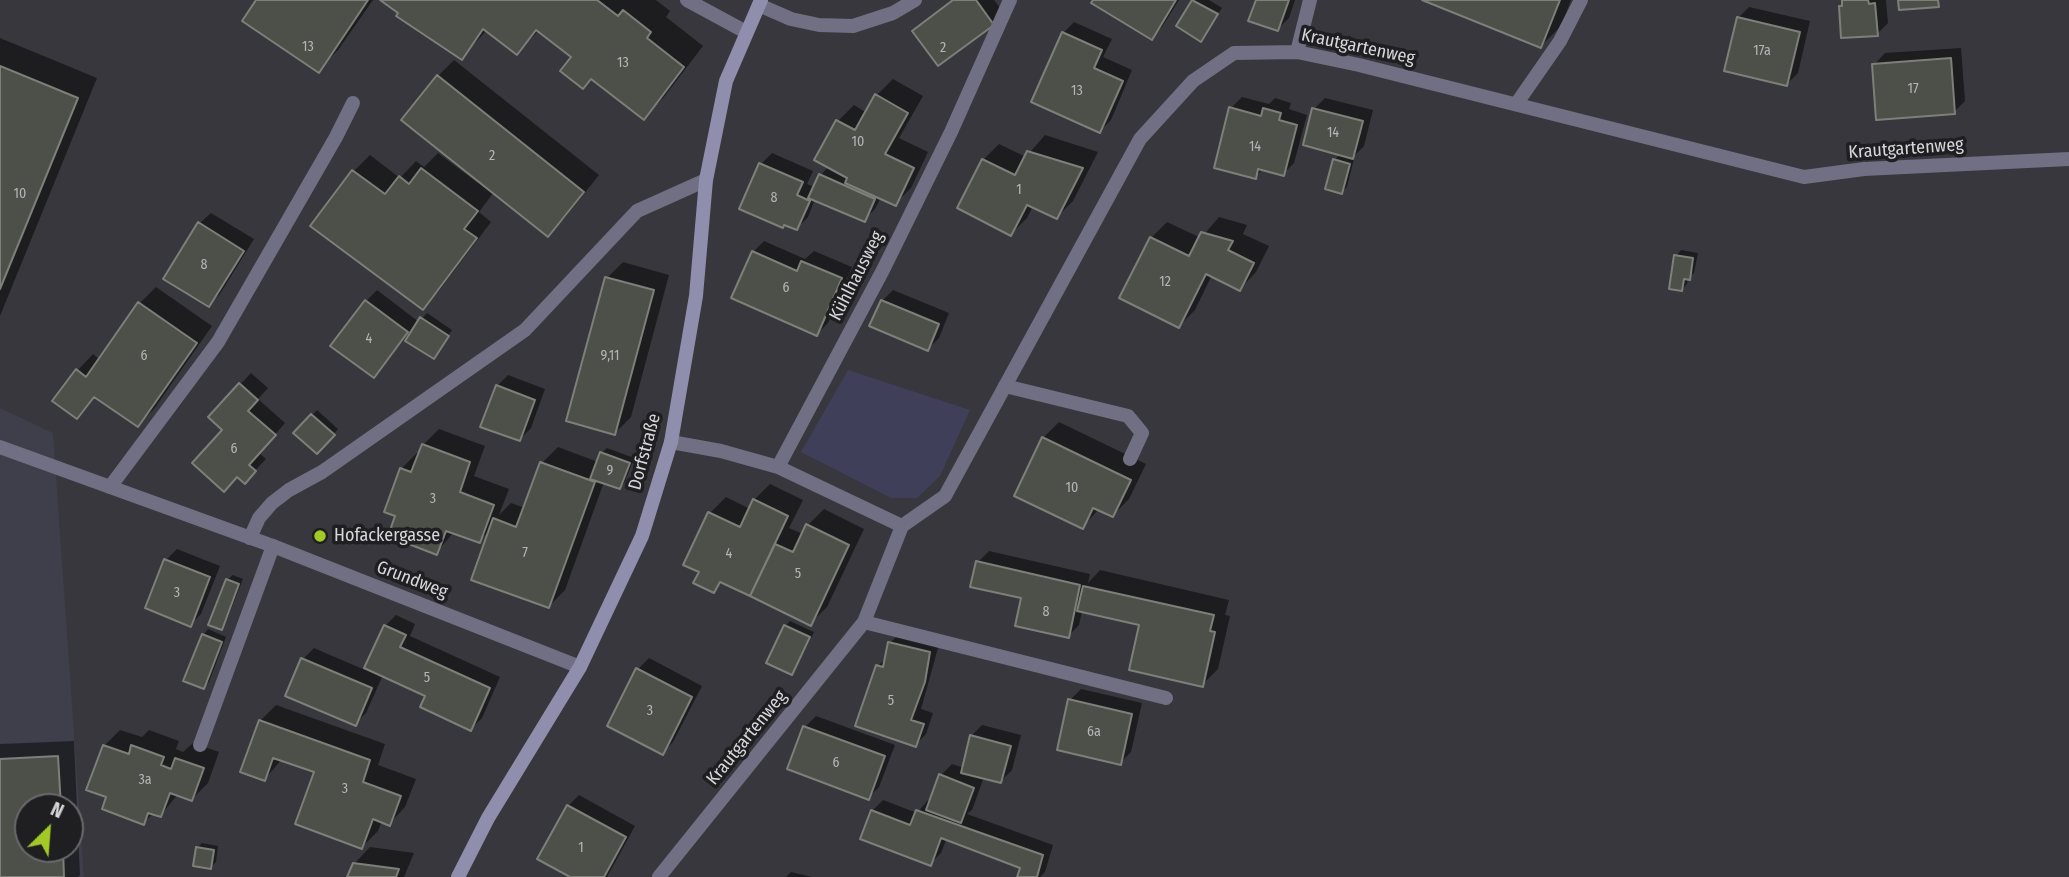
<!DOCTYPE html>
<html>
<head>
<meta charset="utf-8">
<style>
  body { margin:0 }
  #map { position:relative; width:2069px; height:877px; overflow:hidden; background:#37373d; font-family:"Fira Sans Condensed",sans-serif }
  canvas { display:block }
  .north { position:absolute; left:14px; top:793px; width:70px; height:70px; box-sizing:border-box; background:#1f1f22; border:2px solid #69696c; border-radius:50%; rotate:25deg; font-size:19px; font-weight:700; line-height:28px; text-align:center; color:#d7d7db }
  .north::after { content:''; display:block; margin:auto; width:24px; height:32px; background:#a2c928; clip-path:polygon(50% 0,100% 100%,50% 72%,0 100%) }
</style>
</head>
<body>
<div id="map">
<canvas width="2069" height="877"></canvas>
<div class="north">N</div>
</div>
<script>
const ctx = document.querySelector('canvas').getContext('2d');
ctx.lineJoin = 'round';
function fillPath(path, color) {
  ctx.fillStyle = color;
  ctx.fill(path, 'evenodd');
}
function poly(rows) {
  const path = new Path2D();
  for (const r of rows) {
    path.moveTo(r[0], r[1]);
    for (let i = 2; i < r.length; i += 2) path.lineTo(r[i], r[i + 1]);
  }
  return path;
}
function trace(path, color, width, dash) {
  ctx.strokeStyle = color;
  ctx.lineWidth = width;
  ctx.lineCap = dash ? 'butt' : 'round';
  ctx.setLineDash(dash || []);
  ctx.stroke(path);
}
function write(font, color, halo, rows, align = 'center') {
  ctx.font = font + ' "Fira Sans Condensed",sans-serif';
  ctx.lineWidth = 7;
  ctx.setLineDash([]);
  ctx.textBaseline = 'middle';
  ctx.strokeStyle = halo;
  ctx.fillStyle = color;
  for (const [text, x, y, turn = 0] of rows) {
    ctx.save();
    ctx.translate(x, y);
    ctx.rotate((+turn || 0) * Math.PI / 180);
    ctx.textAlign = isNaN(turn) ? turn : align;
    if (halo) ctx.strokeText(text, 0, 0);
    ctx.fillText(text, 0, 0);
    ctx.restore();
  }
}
fillPath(poly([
  [0,408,53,433,84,877,0,877],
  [28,807,70,807,70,849,28,849]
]), '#3f3f4b');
fillPath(poly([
  [848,370,970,410,940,476,917,498,891,498,801,452]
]), '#403f5a');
fillPath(poly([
  [258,0,373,0,338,50,318,70],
  [383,0,656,0,670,11,666,17,703,46,664,97,644,117,573,56,539,30,517,53,487,30,462,57],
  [952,0,994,0,1004,13,993,24,914,31],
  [1095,0,1179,0,1162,27,1151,38],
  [1194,0,1209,0,1222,8,1201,39,1178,26],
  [1257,0,1295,0,1289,18,1278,29],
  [1426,0,1571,0,1561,26,1541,46],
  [1844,0,1886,0,1888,23,1877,34,1840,7],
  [1749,7,1810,21,1798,73,1787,84,1738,18],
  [1074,22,1112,39,1103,57,1132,70,1111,120,1100,131,1063,33],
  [0,38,97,78,0,316],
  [1961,48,1965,101,1954,112,1874,65,1885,53],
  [454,60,599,175,564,219,548,235,494,192,479,212,491,222,439,291,423,307,354,171,370,155,400,178,416,161,424,167,438,153,478,183,480,180,438,76],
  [893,79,923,96,899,138,928,152,911,188,895,204,881,197,875,209,864,220,815,199,808,217,797,228,761,164,772,153,813,171,807,184,815,187,821,175,829,166,838,121,854,105,867,113,877,95],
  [1242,97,1269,104,1275,98,1291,103,1289,109,1307,115,1294,163,1283,174,1263,169,1255,177,1231,108],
  [1325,98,1373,110,1364,146,1352,158,1354,159,1347,187,1342,192,1334,160,1341,154,1314,109],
  [1045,135,1098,152,1073,201,1057,217,1033,206,1027,218,1011,234,983,160,999,144,1026,157],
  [211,213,254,239,220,294,209,305,200,223],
  [1219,217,1247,225,1243,234,1269,246,1256,272,1240,289,1212,275,1195,310,1179,326,1121,297,1151,238,1167,222,1201,238],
  [764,241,805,259,814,251,852,267,828,323,817,334,753,252],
  [1681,250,1698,253,1694,273,1688,278,1687,284,1682,289,1676,256],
  [623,262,669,275,631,417,615,433,607,278],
  [156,287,212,326,154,409,138,425,96,396,77,417,78,370,93,354,100,360,140,303],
  [377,290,419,322,427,313,452,330,434,357,412,328,374,376,366,301],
  [893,290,949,313,939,338,928,349,882,301],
  [251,373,268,388,258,399,285,423,259,453,266,459,245,481,225,430,210,417],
  [508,375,545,389,531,428,520,439,497,386],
  [317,410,338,429,317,452,296,433],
  [1059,422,1146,464,1129,499,1113,515,1099,509,1082,527,1043,438],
  [439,429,485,446,474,476,509,489,499,515,511,503,525,508,542,463,558,447,598,462,601,453,607,448,634,458,625,482,620,487,604,482,565,590,549,606,491,529,479,541,454,532,436,553,397,515,401,469,417,453,420,454,423,445],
  [770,484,803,500,789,528,803,534,808,525,824,509,864,529,827,607,811,623,723,581,714,591,701,571,710,513,726,497,750,509,754,500],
  [177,549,220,566,201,614,190,625,166,560],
  [989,551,1090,574,1088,583,1100,570,1229,600,1225,615,1230,616,1218,669,1202,685,1141,624,1082,611,1079,625,1068,636,1023,597,978,562],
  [233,575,243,579,226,622,221,627,227,580],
  [396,615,415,624,410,636,500,677,482,718,471,729,427,695,383,675,366,713,355,724,303,659,314,648,365,670,385,626],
  [790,621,814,632,796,668,791,673,785,626],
  [208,629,226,637,209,682,203,687,203,635],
  [901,632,940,641,921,709,933,713,926,734,915,745,878,666,887,657,890,643],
  [649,658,702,686,673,742,663,753,638,669],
  [1081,689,1142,703,1131,752,1120,763,1070,700],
  [276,705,385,744,378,765,416,779,405,807,389,824,382,821,378,831,362,847,316,771,282,759,265,779,260,721],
  [816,716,895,745,879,787,868,798,789,768,805,727],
  [982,725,1021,735,1012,770,1001,781,984,777,972,810,967,814,1053,845,1045,872,1040,877,1019,877,1023,867,947,838,941,853,930,864,872,811,883,800,917,813,928,800,931,801,941,775,952,764,964,768,971,736],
  [120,730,142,737,149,730,179,741,176,749,183,752,193,743,219,752,208,783,192,799,178,794,161,815,154,813,143,823,108,796,104,746],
  [74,741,80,875,78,877,0,877,0,744],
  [28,807,70,807,70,849,28,849],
  [579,795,635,826,607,877,574,877,568,806],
  [202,843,218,846,216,862,211,867,197,848],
  [370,847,414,853,404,877,349,877,354,864],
  [791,872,812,877,786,877]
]), '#0007');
const building = poly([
  [256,0,368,0,319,73,242,21,256,0],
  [380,0,597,0,618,16,623,10,651,32,647,38,684,67,644,120,591,79,583,89,560,71,571,57,536,30,517,55,483,29,462,60,396,16,398,13,380,0],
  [953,0,976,0,994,25,938,66,912,31,953,0],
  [1093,0,1176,0,1152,40,1091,3,1093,0],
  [1192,0,1218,14,1201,42,1176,26,1192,0],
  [1256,0,1289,0,1278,31,1248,21,1256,0],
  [1422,0,1560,0,1541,48,1422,0],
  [1842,0,1868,0,1869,4,1875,3,1878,36,1841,38,1839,6,1842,6,1842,0],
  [1898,0,1938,0,1939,7,1899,10,1898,0],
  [1737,17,1800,32,1787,86,1724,71,1737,17],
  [1062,32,1102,50,1094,68,1123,81,1100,133,1031,102,1062,32],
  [1951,58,1955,114,1876,120,1872,64,1951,58],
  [0,66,78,98,0,289,0,66],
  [437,75,584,192,548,237,401,120,437,75],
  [875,94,908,113,885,154,914,168,896,206,845,183,847,178,814,160,836,120,855,130,875,94],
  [1229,107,1261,116,1263,108,1281,113,1279,120,1297,125,1284,176,1258,169,1256,179,1214,168,1229,107],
  [1312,108,1363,121,1353,159,1303,145,1312,108],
  [1027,151,1083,168,1057,219,1027,205,1011,236,957,208,982,159,1015,175,1027,151],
  [1333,159,1350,164,1342,194,1325,189,1333,159],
  [759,163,803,182,797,195,810,201,797,230,784,225,783,228,739,209,759,163],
  [421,168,478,211,464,229,477,238,423,310,310,226,352,170,385,194,399,176,409,184,421,168],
  [819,174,875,199,865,222,808,198,819,174],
  [198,222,244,251,209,307,163,279,198,222],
  [1201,232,1233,241,1228,250,1254,263,1240,291,1206,274,1179,328,1119,298,1150,237,1189,256,1201,232],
  [752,251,797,271,801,261,842,278,817,336,731,298,752,251],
  [1674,255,1693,258,1690,280,1684,279,1682,291,1669,289,1674,255],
  [605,277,654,290,615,435,566,421,605,277],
  [365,300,408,332,374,378,330,346,365,300],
  [881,300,939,324,928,351,869,326,881,300],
  [138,302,197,343,138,427,94,397,77,419,52,401,76,369,86,377,138,302],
  [420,317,449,336,434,359,405,341,420,317],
  [239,383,258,400,248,411,276,435,249,465,256,471,245,484,237,477,224,492,192,463,222,430,208,417,239,383],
  [496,385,535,400,520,441,480,427,496,385],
  [311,414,335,435,317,454,293,433,311,414],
  [1042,437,1131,480,1113,517,1093,508,1083,529,1014,496,1042,437],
  [422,444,470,462,460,492,494,505,480,543,446,531,437,555,388,536,395,516,384,512,400,468,411,472,422,444],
  [600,452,630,463,620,489,590,479,600,452],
  [540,462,595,482,549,608,471,580,493,518,516,527,540,462],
  [753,499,788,516,750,596,720,582,714,593,693,583,699,572,683,565,708,512,740,527,753,499],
  [806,524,849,545,811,626,750,596,775,544,793,552,806,524],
  [164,559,210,577,191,627,145,608,164,559],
  [976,561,1080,585,1069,638,1015,626,1021,598,970,587,976,561],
  [226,579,239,584,222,630,208,625,226,579],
  [1083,586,1214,615,1210,631,1215,632,1203,687,1129,670,1139,625,1077,611,1083,586],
  [384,625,406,635,400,647,490,688,471,731,420,707,425,696,364,668,384,625],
  [784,625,810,637,792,675,766,663,784,625],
  [202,634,222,642,204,689,183,681,202,634],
  [888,642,930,652,925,682,911,720,924,724,916,747,855,726,876,665,883,667,888,642],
  [301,658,372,688,356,726,285,696,301,658],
  [636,668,692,697,663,755,607,726,636,668],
  [1068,699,1132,714,1121,765,1057,750,1068,699],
  [259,720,370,760,363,782,401,796,390,826,373,819,362,849,295,824,314,772,273,758,265,781,240,772,259,720],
  [803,726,885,756,869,800,787,769,803,726],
  [970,735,1011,746,1001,783,961,773,970,735],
  [103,745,129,754,131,745,164,757,161,765,171,769,175,758,204,768,192,801,170,793,161,817,148,813,144,825,102,809,106,797,86,790,103,745],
  [58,756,61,807,28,807,28,849,63,849,64,877,0,877,0,759,58,756],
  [939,774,974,788,961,823,926,810,939,774],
  [567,805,626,837,604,877,570,877,537,859,567,805],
  [871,810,910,825,916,810,1043,855,1037,877,1017,877,1020,868,941,838,931,866,860,839,871,810],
  [196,847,214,850,211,869,193,866,196,847],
  [353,863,399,869,396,877,347,877,353,863]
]);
fillPath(building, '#4d4f49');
trace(building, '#7d8079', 2);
trace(poly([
  [1005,386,1128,416,1142,433,1130,459],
  [110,487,218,342,336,137,353,103],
  [200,745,273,546]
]), '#706f83', 14);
trace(poly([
  [687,0,746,32],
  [759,5,791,19,819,25,853,26,893,13,915,0],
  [1297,52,1310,0],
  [1517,103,1560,41,1581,0],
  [671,442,721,451,778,467,883,270,951,132,1010,0],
  [778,467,902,526],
  [250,538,259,518,272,503,289,490,322,472,525,330,637,211,706,180],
  [864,622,1166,698],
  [659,877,864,622,902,526,945,496,1140,139,1193,81,1234,53,1297,52,1359,65,1804,177,1864,169,2069,159]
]), '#706f83', 14);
trace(poly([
  [0,447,273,546,580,667]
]), '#706f83', 14);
trace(poly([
  [458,877,488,818,580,667,642,536,671,442,696,296,706,180,726,81,761,0]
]), '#8f8ead', 14);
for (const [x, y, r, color] of [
  [320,536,7,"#a2c928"]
]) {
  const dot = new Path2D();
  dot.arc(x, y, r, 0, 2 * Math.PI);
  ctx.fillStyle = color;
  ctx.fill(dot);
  trace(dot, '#1f1f22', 2.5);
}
write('14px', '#b4b5b6', null, [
  ["13",308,47],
  ["2",943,48],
  ["17a",1762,51],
  ["13",623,63],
  ["17",1913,89],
  ["13",1077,91],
  ["14",1333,133],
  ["10",858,142],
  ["14",1255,147],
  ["2",492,156],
  ["1",1019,190],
  ["10",20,194],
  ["8",774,198],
  ["8",204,265],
  ["12",1165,282],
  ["6",786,288],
  ["4",369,339],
  ["6",144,356],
  ["9,11",610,356],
  ["6",234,449],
  ["9",610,471],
  ["10",1072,488],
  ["3",433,499],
  ["7",525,553],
  ["4",729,554],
  ["5",798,574],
  ["3",177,593],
  ["8",1046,612],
  ["5",427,678],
  ["5",891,701],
  ["3",650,711],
  ["6a",1094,732],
  ["6",836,763],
  ["3a",145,780],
  ["3",345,789],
  ["1",581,848]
]);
write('18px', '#d7d7db', '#1f1f22', [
  ["Krautgartenweg",1358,47,12],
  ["Krautgartenweg",1906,149,-4],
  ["Kühlhausweg",857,276,-63],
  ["Dorfstraße",645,452,-75],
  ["Grundweg",412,580,21],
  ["Krautgartenweg",747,738,-51]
]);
write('18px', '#d7d7db', '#1f1f22', [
  ["Hofackergasse",334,536]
], 'left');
</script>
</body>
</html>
